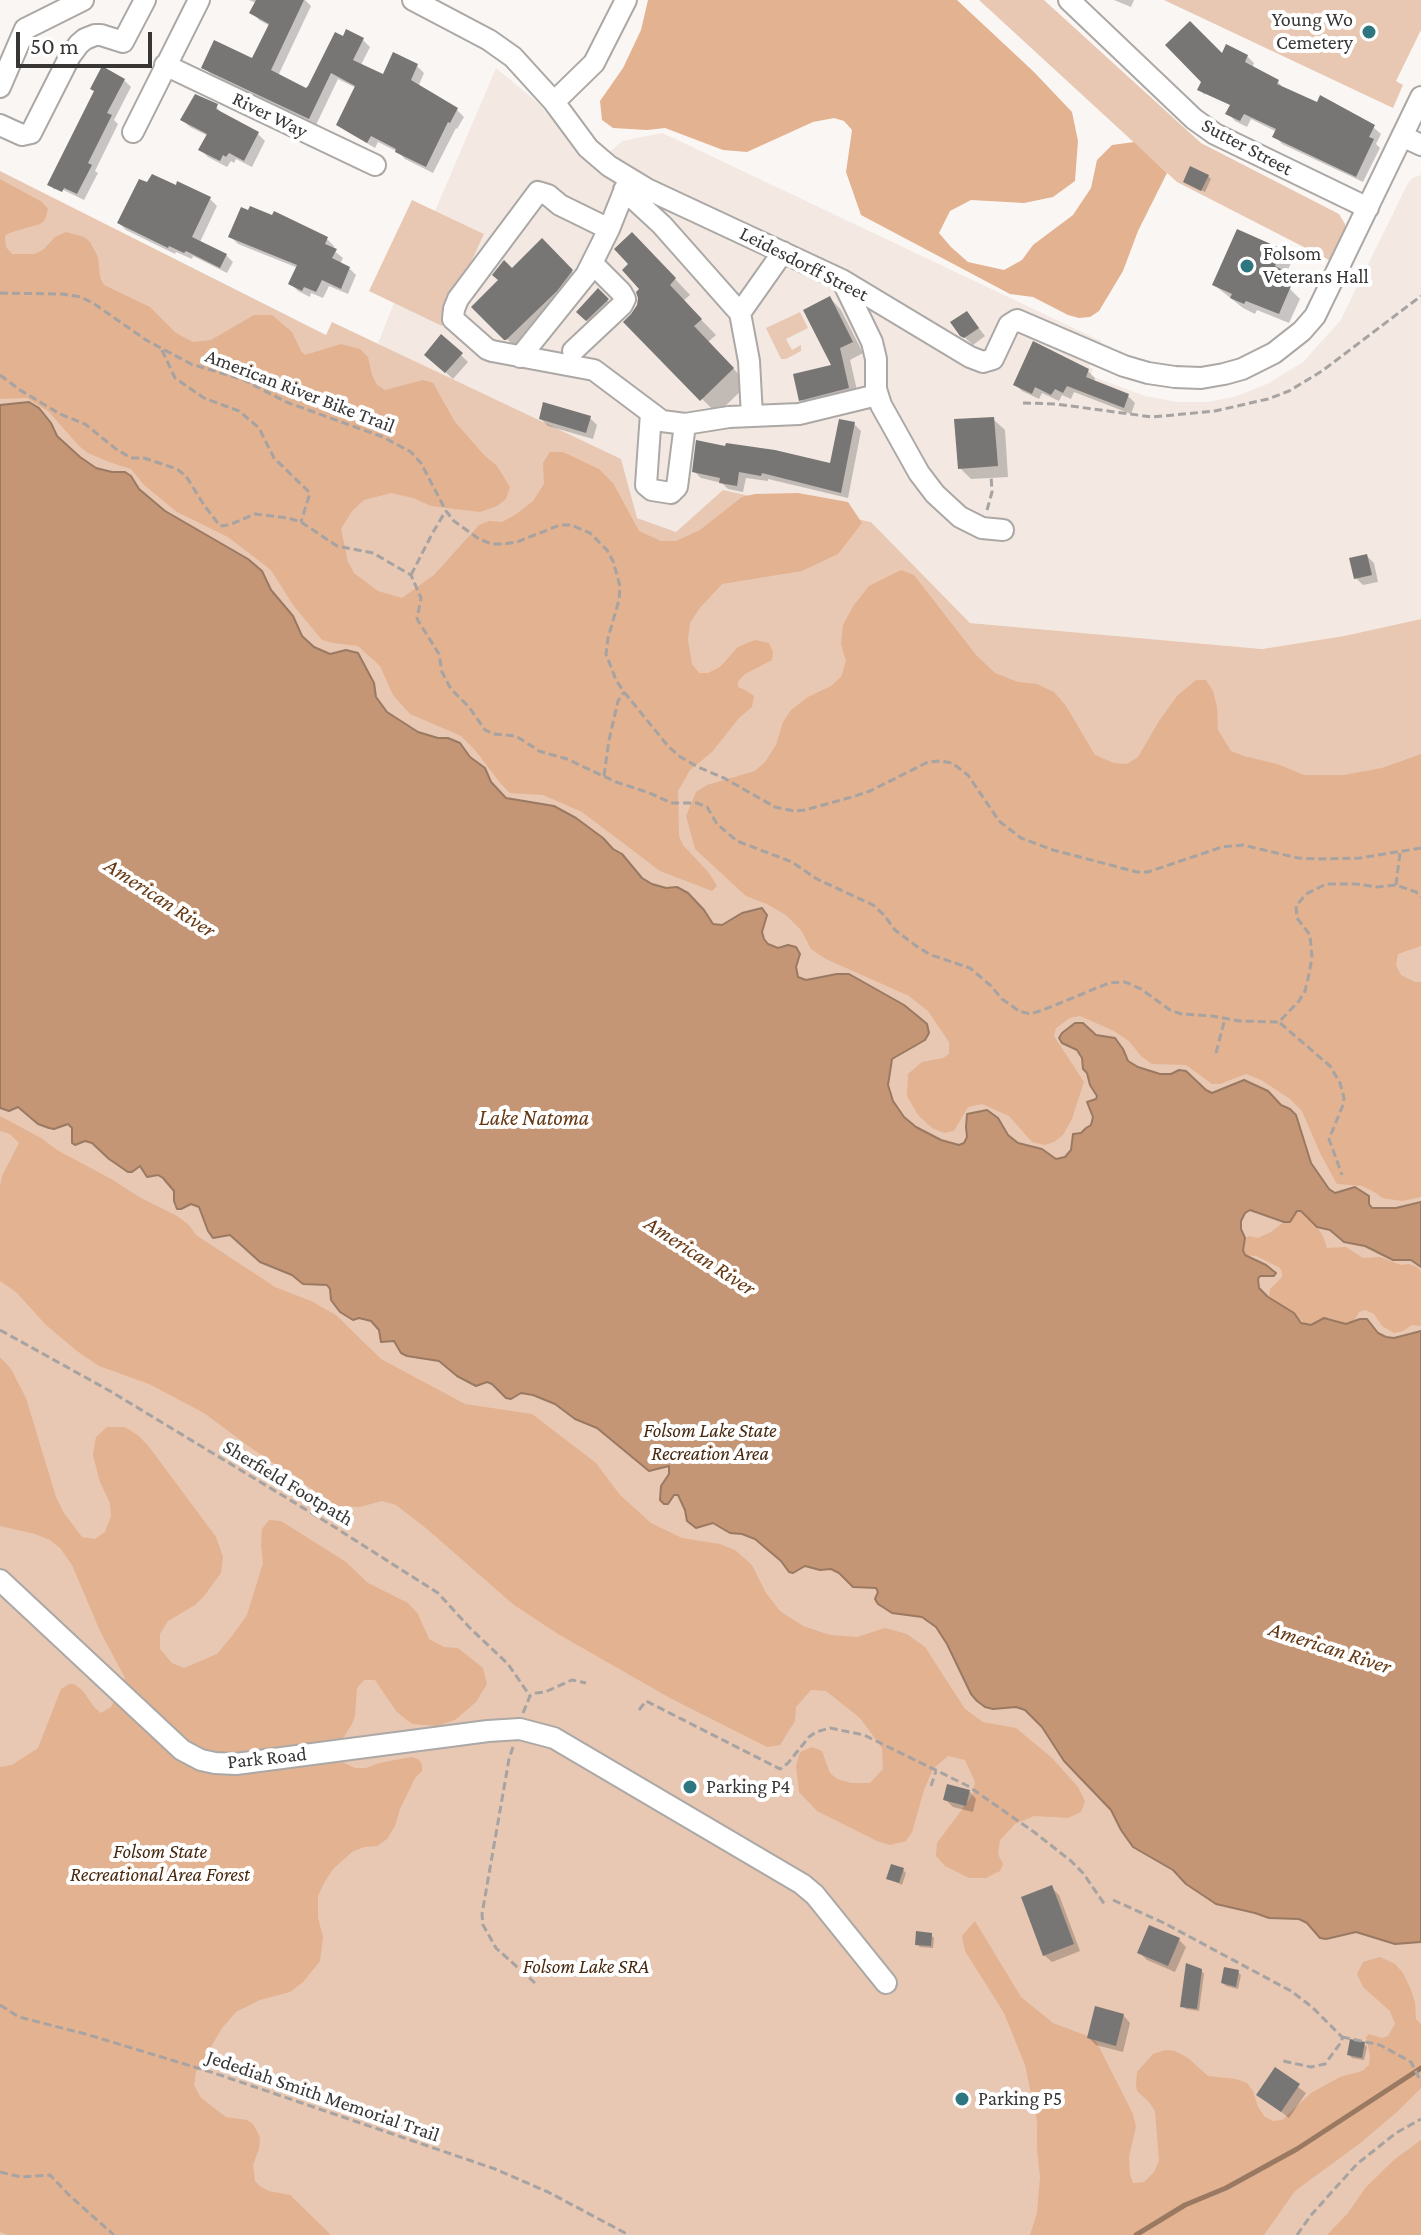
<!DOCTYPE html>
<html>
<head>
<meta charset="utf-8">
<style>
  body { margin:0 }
  #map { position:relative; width:1421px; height:2235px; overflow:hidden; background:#faf6f4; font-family:"Crimson Pro",serif }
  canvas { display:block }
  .scale { position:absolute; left:16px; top:32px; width:136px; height:36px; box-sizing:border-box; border:4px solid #373635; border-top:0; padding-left:10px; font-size:24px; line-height:28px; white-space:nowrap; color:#373635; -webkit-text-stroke:6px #fff; paint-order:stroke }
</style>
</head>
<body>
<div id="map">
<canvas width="1421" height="2235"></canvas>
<div class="scale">50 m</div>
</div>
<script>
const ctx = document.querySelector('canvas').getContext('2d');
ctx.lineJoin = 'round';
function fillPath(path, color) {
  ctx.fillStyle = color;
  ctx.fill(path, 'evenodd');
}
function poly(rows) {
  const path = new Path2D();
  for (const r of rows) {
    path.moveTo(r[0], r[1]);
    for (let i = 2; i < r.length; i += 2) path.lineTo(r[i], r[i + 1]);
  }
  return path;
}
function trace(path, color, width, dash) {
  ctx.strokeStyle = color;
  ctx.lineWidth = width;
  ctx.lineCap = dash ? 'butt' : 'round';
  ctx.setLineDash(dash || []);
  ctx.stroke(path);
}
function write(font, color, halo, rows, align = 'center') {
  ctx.font = font + ' "Crimson Pro",serif';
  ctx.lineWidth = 8;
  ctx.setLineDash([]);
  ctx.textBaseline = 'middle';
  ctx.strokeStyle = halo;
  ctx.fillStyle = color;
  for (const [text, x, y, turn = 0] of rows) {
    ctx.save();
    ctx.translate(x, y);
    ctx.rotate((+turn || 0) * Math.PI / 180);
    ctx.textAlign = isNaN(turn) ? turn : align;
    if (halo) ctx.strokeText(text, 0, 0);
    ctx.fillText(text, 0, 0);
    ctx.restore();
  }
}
fillPath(poly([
  [496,68,536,101,561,128,593,168,622,141,662,133,669,136,1101,341,1089,367,1093,369,1091,376,1145,396,1178,402,1207,402,1234,397,1267,384,1303,362,1340,321,1407,185,1412,178,1421,175,1421,619,1344,636,1262,649,970,623,871,522,724,490,677,533,637,518,378,343,394,303,442,325,484,234,435,211]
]), '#f3e9e2');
fillPath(poly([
  [979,0,1044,0,1201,143,1339,214,1345,224,1345,230,1331,261,1177,182],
  [1164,0,1421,0,1421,30,1396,81,1403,85,1393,108],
  [0,171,326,335,332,322,621,459,637,518,676,532,723,490,871,522,970,623,1262,649,1344,636,1421,619,1421,2235,0,2235],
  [412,200,484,234,442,326,369,291],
  [800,312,808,328,786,339,792,350,801,345,801,351,786,359,781,359,766,328]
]), '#e8c8b3');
fillPath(poly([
  [648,0,957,0,1034,72,1072,112,1078,141,1075,181,1053,197,1024,203,971,200,950,211,939,233,951,247,968,262,1004,270,1022,260,1033,245,1073,215,1091,188,1097,160,1112,145,1134,142,1167,173,1138,231,1123,271,1099,311,1090,317,1079,318,1068,315,1033,297,1010,294,861,215,846,172,852,130,844,121,834,118,813,122,747,152,723,150,665,128,647,130,613,128,602,120,600,101,623,68,641,30],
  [0,179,42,202,48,209,45,220,40,224,9,233,5,236,6,247,12,254,34,254,43,250,55,237,66,232,84,237,90,242,98,257,100,277,104,285,150,307,176,333,193,342,211,340,254,315,272,315,292,332,301,351,305,355,341,344,360,349,368,357,372,375,377,385,385,390,423,380,433,383,455,422,484,455,497,466,510,487,506,499,497,506,480,512,431,506,413,498,391,493,364,500,352,511,341,529,348,562,354,573,378,591,402,598,434,575,479,525,489,521,502,522,515,515,533,501,544,484,543,463,550,452,563,452,599,469,613,483,639,531,661,541,676,541,700,530,742,497,755,494,798,493,848,502,862,523,838,554,802,571,722,584,699,609,690,623,688,640,692,664,699,673,708,673,720,667,738,647,755,640,769,643,773,652,772,660,745,674,738,681,738,687,745,690,754,696,752,707,739,718,712,752,690,770,678,791,679,836,683,845,709,873,717,886,712,891,660,871,582,812,543,795,510,793,501,784,475,750,461,736,410,714,393,695,380,666,358,646,333,643,322,640,293,605,271,570,228,537,177,512,144,485,131,469,109,462,88,453,79,446,49,412,27,398,0,399],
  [901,570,914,575,976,655,995,673,1018,682,1037,684,1054,692,1066,706,1095,755,1114,763,1127,764,1138,757,1159,721,1177,696,1196,680,1206,680,1213,691,1217,707,1218,730,1231,751,1244,756,1277,764,1304,775,1344,775,1382,768,1421,754,1421,946,1398,954,1396,965,1401,975,1415,982,1421,982,1421,1197,1402,1201,1382,1198,1376,1193,1362,1186,1337,1184,1320,1153,1302,1111,1290,1099,1261,1080,1246,1074,1220,1084,1212,1084,1186,1065,1152,1064,1141,1056,1129,1041,1114,1031,1080,1016,1070,1018,1056,1028,1054,1036,1084,1082,1072,1119,1063,1135,1054,1142,1045,1145,1032,1142,1009,1116,982,1104,968,1107,954,1131,944,1133,932,1128,918,1115,907,1096,908,1074,922,1062,943,1058,949,1054,949,1042,928,1011,909,996,826,959,811,949,801,930,787,916,767,904,746,896,695,849,686,816,696,792,707,785,755,771,765,762,776,745,783,722,791,710,808,697,831,686,841,677,846,661,841,644,843,625,854,605,869,586],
  [0,1116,41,1138,57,1150,113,1180,139,1197,177,1216,189,1225,196,1235,275,1287,311,1301,336,1315,381,1359,465,1404,532,1414,596,1463,620,1495,651,1523,682,1538,720,1544,735,1550,752,1565,766,1593,780,1611,803,1626,830,1635,857,1637,885,1628,907,1634,925,1647,965,1709,983,1722,1016,1728,1052,1758,1078,1787,1085,1801,1081,1812,1068,1818,1034,1816,1015,1824,1000,1840,998,1854,1003,1864,1000,1871,986,1878,969,1878,945,1866,936,1856,937,1843,972,1796,975,1782,965,1760,948,1756,933,1769,924,1790,912,1832,906,1841,890,1845,877,1841,817,1811,799,1792,796,1766,800,1752,812,1747,822,1751,830,1773,837,1779,851,1783,870,1783,883,1769,882,1748,860,1718,826,1691,811,1690,796,1707,795,1721,780,1745,767,1747,670,1698,558,1634,514,1605,427,1529,396,1505,382,1501,360,1507,337,1506,251,1448,204,1413,149,1384,99,1366,77,1351,46,1325,16,1292,0,1281,0,1186,2,1176,19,1143,10,1134,0,1131],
  [1297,1211,1305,1213,1317,1227,1323,1236,1327,1248,1346,1247,1363,1258,1380,1257,1401,1265,1409,1264,1417,1267,1421,1271,1421,1326,1412,1325,1403,1331,1394,1333,1382,1326,1374,1314,1365,1310,1359,1312,1354,1321,1346,1324,1330,1318,1319,1319,1311,1325,1306,1325,1293,1313,1269,1297,1270,1289,1282,1277,1282,1272,1280,1268,1256,1256,1245,1255,1243,1250,1245,1238,1249,1236,1258,1238,1271,1232,1284,1222,1290,1222],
  [0,1357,11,1369,26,1398,56,1497,64,1513,82,1537,95,1539,105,1532,111,1516,110,1503,100,1482,93,1455,96,1437,107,1427,125,1427,139,1436,150,1448,216,1537,223,1557,221,1573,204,1596,195,1605,168,1621,160,1634,160,1649,172,1663,184,1668,217,1654,232,1636,247,1615,263,1563,261,1546,262,1529,269,1520,281,1521,346,1562,368,1583,408,1603,418,1614,429,1639,444,1647,458,1648,483,1668,487,1684,476,1702,455,1720,437,1726,413,1724,408,1721,396,1711,375,1680,364,1680,357,1688,355,1716,352,1724,343,1738,339,1756,342,1762,355,1768,366,1768,379,1763,411,1757,418,1759,422,1764,422,1771,415,1778,400,1809,395,1826,387,1839,377,1846,364,1847,352,1852,333,1869,324,1883,318,1896,318,1918,323,1937,320,1961,303,1982,290,1992,260,2000,236,2012,222,2028,196,2072,194,2085,201,2098,226,2117,247,2120,253,2124,260,2137,259,2149,253,2165,255,2181,261,2187,269,2191,290,2195,331,2235,8,2235,0,2232,0,1767,12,1765,38,1748,61,1689,69,1684,74,1684,82,1690,95,1708,101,1713,111,1707,125,1678,100,1631,72,1565,60,1548,50,1540,35,1534,0,1526],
  [975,1921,1021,1997,1053,2023,1093,2038,1097,2043,1133,2114,1136,2127,1129,2157,1130,2174,1133,2183,1144,2182,1154,2172,1159,2161,1155,2111,1149,2102,1137,2091,1136,2085,1137,2072,1153,2054,1165,2050,1175,2051,1188,2058,1208,2076,1236,2079,1247,2083,1253,2091,1258,2107,1265,2117,1273,2121,1282,2120,1311,2093,1340,2077,1362,2071,1369,2065,1370,2056,1366,2037,1369,2034,1382,2038,1388,2036,1395,2024,1390,2011,1363,1987,1357,1974,1363,1962,1380,1957,1395,1964,1403,1973,1411,1990,1415,2002,1416,2019,1421,2024,1421,2088,1397,2112,1359,2144,1295,2191,1264,2235,1030,2235,1037,2213,1040,2177,1037,2149,1037,2121,1025,2065,1004,2013,965,1951,962,1936],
  [1421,2140,1421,2235,1327,2235,1348,2213,1366,2187,1395,2159]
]), '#e3b290');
const water = poly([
  [29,402,39,408,51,423,57,436,80,457,96,468,112,472,125,472,131,476,139,489,165,511,248,559,262,571,271,590,293,616,302,636,314,647,330,654,346,650,358,653,374,683,376,697,387,712,418,732,438,738,448,738,460,743,470,757,485,768,491,782,506,798,554,806,576,818,603,838,613,849,622,854,642,878,652,884,666,888,677,887,688,893,704,910,713,924,722,925,742,913,762,908,767,915,762,932,764,939,768,944,778,948,788,945,796,947,800,954,796,967,798,977,806,980,837,974,849,974,904,1005,920,1018,927,1024,929,1033,925,1040,892,1059,888,1085,893,1101,904,1117,916,1127,941,1140,959,1145,964,1143,967,1137,966,1127,967,1114,987,1110,998,1118,1008,1135,1018,1143,1042,1149,1056,1159,1065,1157,1071,1150,1073,1134,1081,1133,1086,1128,1091,1125,1093,1117,1087,1102,1096,1099,1097,1096,1090,1085,1087,1073,1083,1069,1082,1058,1077,1050,1062,1043,1059,1038,1062,1033,1075,1023,1083,1023,1096,1035,1115,1038,1123,1049,1128,1061,1138,1067,1160,1074,1171,1074,1179,1070,1186,1071,1206,1090,1212,1093,1244,1080,1268,1091,1281,1105,1290,1109,1296,1115,1311,1163,1329,1189,1335,1193,1355,1187,1369,1196,1369,1204,1372,1208,1396,1208,1421,1202,1421,1267,1411,1260,1393,1260,1365,1246,1344,1242,1330,1230,1317,1227,1301,1211,1297,1211,1290,1222,1284,1222,1250,1210,1245,1213,1241,1221,1241,1229,1245,1238,1243,1250,1245,1255,1266,1265,1276,1273,1274,1276,1260,1276,1258,1279,1259,1288,1268,1297,1294,1313,1301,1323,1311,1325,1324,1318,1346,1324,1360,1319,1367,1319,1378,1333,1386,1337,1394,1338,1421,1331,1421,1942,1395,1944,1356,1932,1326,1939,1320,1938,1307,1923,1299,1919,1269,1918,1255,1913,1216,1904,1186,1884,1173,1870,1133,1847,1121,1830,1111,1810,1064,1761,1042,1727,1025,1710,1016,1707,993,1709,985,1707,977,1701,971,1694,947,1644,936,1627,922,1617,892,1613,878,1604,875,1599,878,1592,876,1588,853,1587,839,1573,831,1569,820,1570,805,1566,793,1573,789,1572,781,1561,755,1539,742,1534,730,1533,713,1523,696,1528,687,1521,685,1510,678,1495,674,1495,668,1504,664,1504,660,1500,661,1486,669,1474,669,1466,649,1471,597,1428,575,1419,555,1404,533,1395,521,1393,511,1399,506,1398,492,1384,487,1382,476,1386,457,1376,439,1361,407,1356,401,1353,394,1341,381,1342,379,1330,371,1321,359,1318,353,1320,340,1312,331,1300,330,1289,327,1285,303,1284,292,1275,260,1262,230,1235,213,1238,208,1231,199,1207,191,1204,181,1209,177,1209,174,1201,174,1191,163,1178,158,1175,147,1177,140,1166,132,1172,128,1172,109,1159,92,1143,85,1141,75,1145,72,1143,72,1128,68,1124,54,1129,49,1128,38,1124,18,1107,9,1111,0,1108,0,405,29,402]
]);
fillPath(water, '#c59675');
trace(water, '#9a7962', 2);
fillPath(poly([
  [249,0,305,0,311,6,278,76,305,90,363,40,370,47,361,65,384,76,394,55,417,66,424,73,418,87,457,110,464,117,457,129,456,128,433,173,405,159,398,152,378,142,375,148,346,131,339,124,356,88,338,79,316,125,211,74,203,67,253,61,270,26,259,20,252,12,256,3],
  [1114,0,1134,0,1131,7],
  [1247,56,1254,63,1252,69,1278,82,1285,90,1373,127,1381,134,1376,144,1380,148,1363,182,1282,144,1275,136,1277,132,1251,119,1247,127,1235,121,1228,113,1231,108,1206,96,1238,111,1240,108,1205,91,1205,95,1199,89,1223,57],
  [124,80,131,87,114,120,118,124,95,171,98,173,84,200,55,186,55,190,49,184,96,92],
  [216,106,223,115,258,134,265,141,252,167,236,159,234,163,231,161,227,167,208,157,201,150,208,136,190,127,182,120],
  [1208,176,1211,179,1205,192,1185,182],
  [178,184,210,199,217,206,200,242,226,255,233,262,227,273,193,256,192,259,176,252,175,254,126,230,119,223,176,188],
  [231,237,327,239,334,246,333,250,343,258,340,264,349,268,356,275,348,294,329,286,323,298,311,293,310,297,298,291,291,284,298,268,238,244],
  [542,241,587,287,523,354,489,322,512,271],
  [648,250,690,295,683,301,716,335,708,342,748,384,717,414,626,322,639,306],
  [1281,251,1292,261,1285,276,1290,281,1288,287,1300,299,1289,323,1257,310,1255,314,1243,308,1214,285],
  [598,291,615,308,594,327,578,312],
  [830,298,841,310,863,353,850,360,859,399,812,411,801,400,834,366],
  [967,313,985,336,973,345,961,334],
  [427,355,461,355,468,362,453,379],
  [1088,371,1095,378,1094,382,1128,396,1135,403,1131,414,1074,392,1071,399,1062,395,1059,401,1042,393,1039,399,1022,391,1015,384],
  [590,418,597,425,593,439,548,426,541,419],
  [993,419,1005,430,1008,477,971,479,960,468],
  [854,424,861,431,848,498,768,479,768,481,746,478,743,492,728,489,722,483,701,478,694,471,832,465],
  [1367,556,1374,563,1378,582,1363,585,1356,578],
  [969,1791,976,1799,973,1812,953,1807,946,1800],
  [903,1870,906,1873,902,1885,888,1878],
  [1052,1888,1059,1895,1080,1951,1052,1962,1044,1955],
  [931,1935,934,1938,933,1948,920,1947,917,1944],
  [1179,1940,1186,1947,1175,1972,1147,1960,1140,1953],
  [1201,1970,1204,1974,1199,2011,1186,2009,1182,2006],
  [1238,1972,1241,1975,1238,1989,1226,1986,1223,1983],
  [1123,2015,1130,2023,1123,2052,1096,2045,1089,2038],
  [1364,2044,1367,2047,1364,2060,1352,2058,1349,2055],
  [1275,2070,1306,2093,1289,2118,1259,2095]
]), '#0003');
trace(poly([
  [1136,2235,1185,2205,1226,2188,1297,2149,1421,2068]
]), '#9a7962', 5);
fillPath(poly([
  [256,0,304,0,271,70,306,88,308,86,335,32,343,36,346,29,364,38,353,60,383,74,393,52,418,64,411,80,458,108,450,123,448,122,426,167,395,152,396,149,371,136,367,143,336,125,355,86,331,73,309,119,201,68,214,40,252,58,269,24,249,13],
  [1190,21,1222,53,1226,44,1248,55,1245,62,1279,80,1277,84,1317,102,1320,95,1375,125,1369,137,1374,139,1356,177,1272,137,1276,129,1244,114,1240,121,1225,114,1230,105,1197,90,1201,82,1165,45],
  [102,66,125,79,107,113,112,115,88,163,92,165,77,194,64,188,62,192,47,185,94,91,90,89],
  [195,94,218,104,216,109,259,132,244,161,229,153,226,157,223,155,220,161,198,150,207,134,180,120],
  [1190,166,1209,175,1201,191,1183,182],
  [152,174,176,185,177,181,211,197,192,237,227,254,220,268,186,251,184,253,169,246,168,248,117,223,139,179,147,182],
  [250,206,272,215,274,211,328,237,325,244,337,249,332,258,350,267,341,289,322,280,316,292,304,287,302,291,288,284,297,265,228,237,241,207,248,210],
  [1237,229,1282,249,1275,266,1281,269,1276,280,1291,286,1279,314,1246,301,1244,304,1230,298,1232,294,1212,285],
  [632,232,676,278,670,285,702,319,694,326,734,368,700,401,623,322,631,314,637,305,638,298,636,292,639,289,622,270,628,264,614,249],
  [542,238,573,270,557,291,506,340,504,340,471,307,498,280,492,275,504,260,512,268],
  [598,288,609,299,586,321,576,312],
  [830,296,853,342,840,348,849,388,799,401,793,374,831,365,803,310],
  [967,311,979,328,964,338,960,336,950,322],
  [441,334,463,353,445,373,424,355],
  [1033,341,1089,369,1086,377,1129,394,1124,408,1067,386,1063,393,1055,389,1051,395,1035,387,1032,394,1013,385],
  [543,402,591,416,586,433,539,419],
  [994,417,998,466,958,469,954,419],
  [839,419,855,422,841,493,762,473,761,476,739,472,737,486,719,483,720,478,692,472,696,440,725,446,726,443,775,450,830,463],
  [1367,554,1372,575,1354,579,1349,558],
  [947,1784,970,1790,966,1806,943,1800],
  [891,1864,904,1868,899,1883,886,1879],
  [1052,1885,1074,1944,1043,1956,1021,1897],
  [1149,1925,1180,1938,1168,1966,1137,1953],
  [916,1931,932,1933,931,1946,915,1945],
  [1186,1963,1202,1969,1197,2009,1180,2007],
  [1224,1967,1239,1970,1236,1987,1221,1983],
  [1095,2006,1124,2014,1116,2046,1087,2038],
  [1350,2039,1365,2042,1362,2058,1347,2055],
  [1275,2067,1300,2084,1281,2112,1256,2095]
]), '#787674');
const minor = poly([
  [413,0,489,40,513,57,554,102,588,148,609,166,647,189,842,280,970,357,983,362,993,359,1009,325,1017,320,1124,366,1148,373,1175,377,1201,378,1224,374,1242,369,1274,353,1302,331,1315,316,1421,97],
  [1069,0,1194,119,1215,134,1368,208],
  [165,65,375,165],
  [0,87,25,29,83,0],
  [554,102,594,63,626,0],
  [0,125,22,135,31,133,70,56,79,44,85,39,95,35,101,35,123,42,145,0],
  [133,132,199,0],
  [1402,136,1421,145],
  [629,179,609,229,560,205,548,195,538,192,458,299,454,309,453,319,487,349,492,351,594,370,662,421,685,424,729,417,752,416],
  [624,190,662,225,740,313],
  [783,252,740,313,749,361,752,416,799,414,877,395],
  [842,280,872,342,876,359,876,389,881,405,919,473,935,494,960,517,982,528,1003,530],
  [573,351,622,305,625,299,621,292,593,264],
  [520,357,586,275,609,229],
  [651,413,646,485,652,490,671,493,677,487,685,424],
  [0,1580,182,1750,201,1760,215,1763,236,1764,488,1731,520,1729,554,1738,802,1884,815,1895,886,1983]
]);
trace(minor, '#aba8a6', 24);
trace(poly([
  [0,293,62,294,81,297,93,303,146,340,191,364,244,380,286,402,383,437,411,452,421,463,446,511,454,521,479,539,492,544,504,544,517,542,560,525,571,525,590,533,607,550,613,561,620,586,619,600,608,638,606,654,616,680,624,692,668,746,679,756,698,767,724,778,775,807,794,811,805,810,852,797,870,791,928,762,940,761,952,763,968,775,999,821,1021,838,1053,850,1137,872,1148,872,1222,847,1243,845,1298,858,1317,859,1360,858,1421,848],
  [162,350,175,378,204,398,239,411,259,428,274,458,310,493,301,522],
  [0,375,20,390,60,414,85,424,116,449,131,458,144,458,177,469,186,476,204,505,220,526,229,525,255,514,288,518,301,522,337,546,373,553,411,575,421,598,417,619,439,654,442,672,451,689,469,707,485,730,494,734,516,736,539,751,567,759,616,782,647,792,672,803,697,803,707,807,717,824,737,841,792,862,817,879,873,905,884,915,895,930,919,948,931,955,970,968,991,986,1002,999,1019,1011,1030,1014,1043,1010,1109,983,1125,982,1141,989,1170,1010,1181,1014,1212,1016,1240,1021,1279,1022,1299,1001,1305,991,1309,974,1312,958,1310,935,1297,918,1296,906,1306,894,1326,884,1357,884,1377,887,1396,885,1416,892,1421,897],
  [1023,403,1056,404,1152,417,1215,411,1268,399,1289,391,1322,371,1421,296],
  [987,510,992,492,991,475],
  [411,575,432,534,445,512],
  [604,776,609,740,618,701,624,692],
  [1396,885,1400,853],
  [1280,1023,1330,1066,1340,1083,1344,1098,1343,1105,1329,1139,1342,1175],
  [1216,1053,1225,1018],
  [0,1330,110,1391,328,1523,438,1593,469,1627,508,1664,530,1696],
  [639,1710,646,1701,780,1769,788,1763,809,1737,816,1732,830,1728,864,1735,968,1786,1034,1832,1071,1861,1083,1873,1105,1905],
  [523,1713,530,1696,536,1693,545,1692,572,1680,586,1683],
  [513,1747,509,1759,482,1914,483,1925,496,1948,535,1983],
  [931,1786,936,1771],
  [1113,1900,1164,1923,1291,1991,1312,2007,1342,2037,1342,2041,1325,2064,1311,2067,1283,2061],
  [0,2005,19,2017,89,2035,214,2073,495,2169,548,2192,629,2235],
  [1342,2037,1380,2045,1411,2062,1421,2082],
  [0,2172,21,2177,50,2175,70,2196,114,2235],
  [1297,2235,1312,2214,1357,2164,1396,2133,1421,2119]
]), '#a6a3a2', 3, [8, 4]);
trace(minor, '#fff', 20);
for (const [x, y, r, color] of [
  [1369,32,8,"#2f7780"],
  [1247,266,8,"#2f7780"],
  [690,1787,8,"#2f7780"],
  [962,2099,8,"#2f7780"]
]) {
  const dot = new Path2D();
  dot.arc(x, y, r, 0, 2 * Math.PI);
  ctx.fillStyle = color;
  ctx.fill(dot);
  trace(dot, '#fff', 3);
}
write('20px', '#373635', '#fff', [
  ["Young Wo",1353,20,"right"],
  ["Cemetery",1353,43,"right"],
  ["Folsom",1263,254],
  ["Veterans Hall",1263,277],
  ["Parking P4",706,1787],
  ["Parking P5",978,2099]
], 'left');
write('20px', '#373635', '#fff', [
  ["River Way",270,115,26],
  ["Sutter Street",1247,147,28],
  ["Leidesdorff Street",804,264,27],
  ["American River Bike Trail",300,391,21],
  ["Sherfield Footpath",288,1483,31],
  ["Park Road",267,1758,-6],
  ["Jedediah Smith Memorial Trail",323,2096,19]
]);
write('italic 20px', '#48280e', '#fff', [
  ["Folsom Lake State",710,1431],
  ["Recreation Area",710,1454],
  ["Folsom State",160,1852],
  ["Recreational Area Forest",160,1875],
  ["Folsom Lake SRA",586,1967]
]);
write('italic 22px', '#663813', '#fff', [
  ["American River",160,898,33],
  ["Lake Natoma",534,1118],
  ["American River",700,1256,33],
  ["American River",1330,1648,18]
]);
</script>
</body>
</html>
